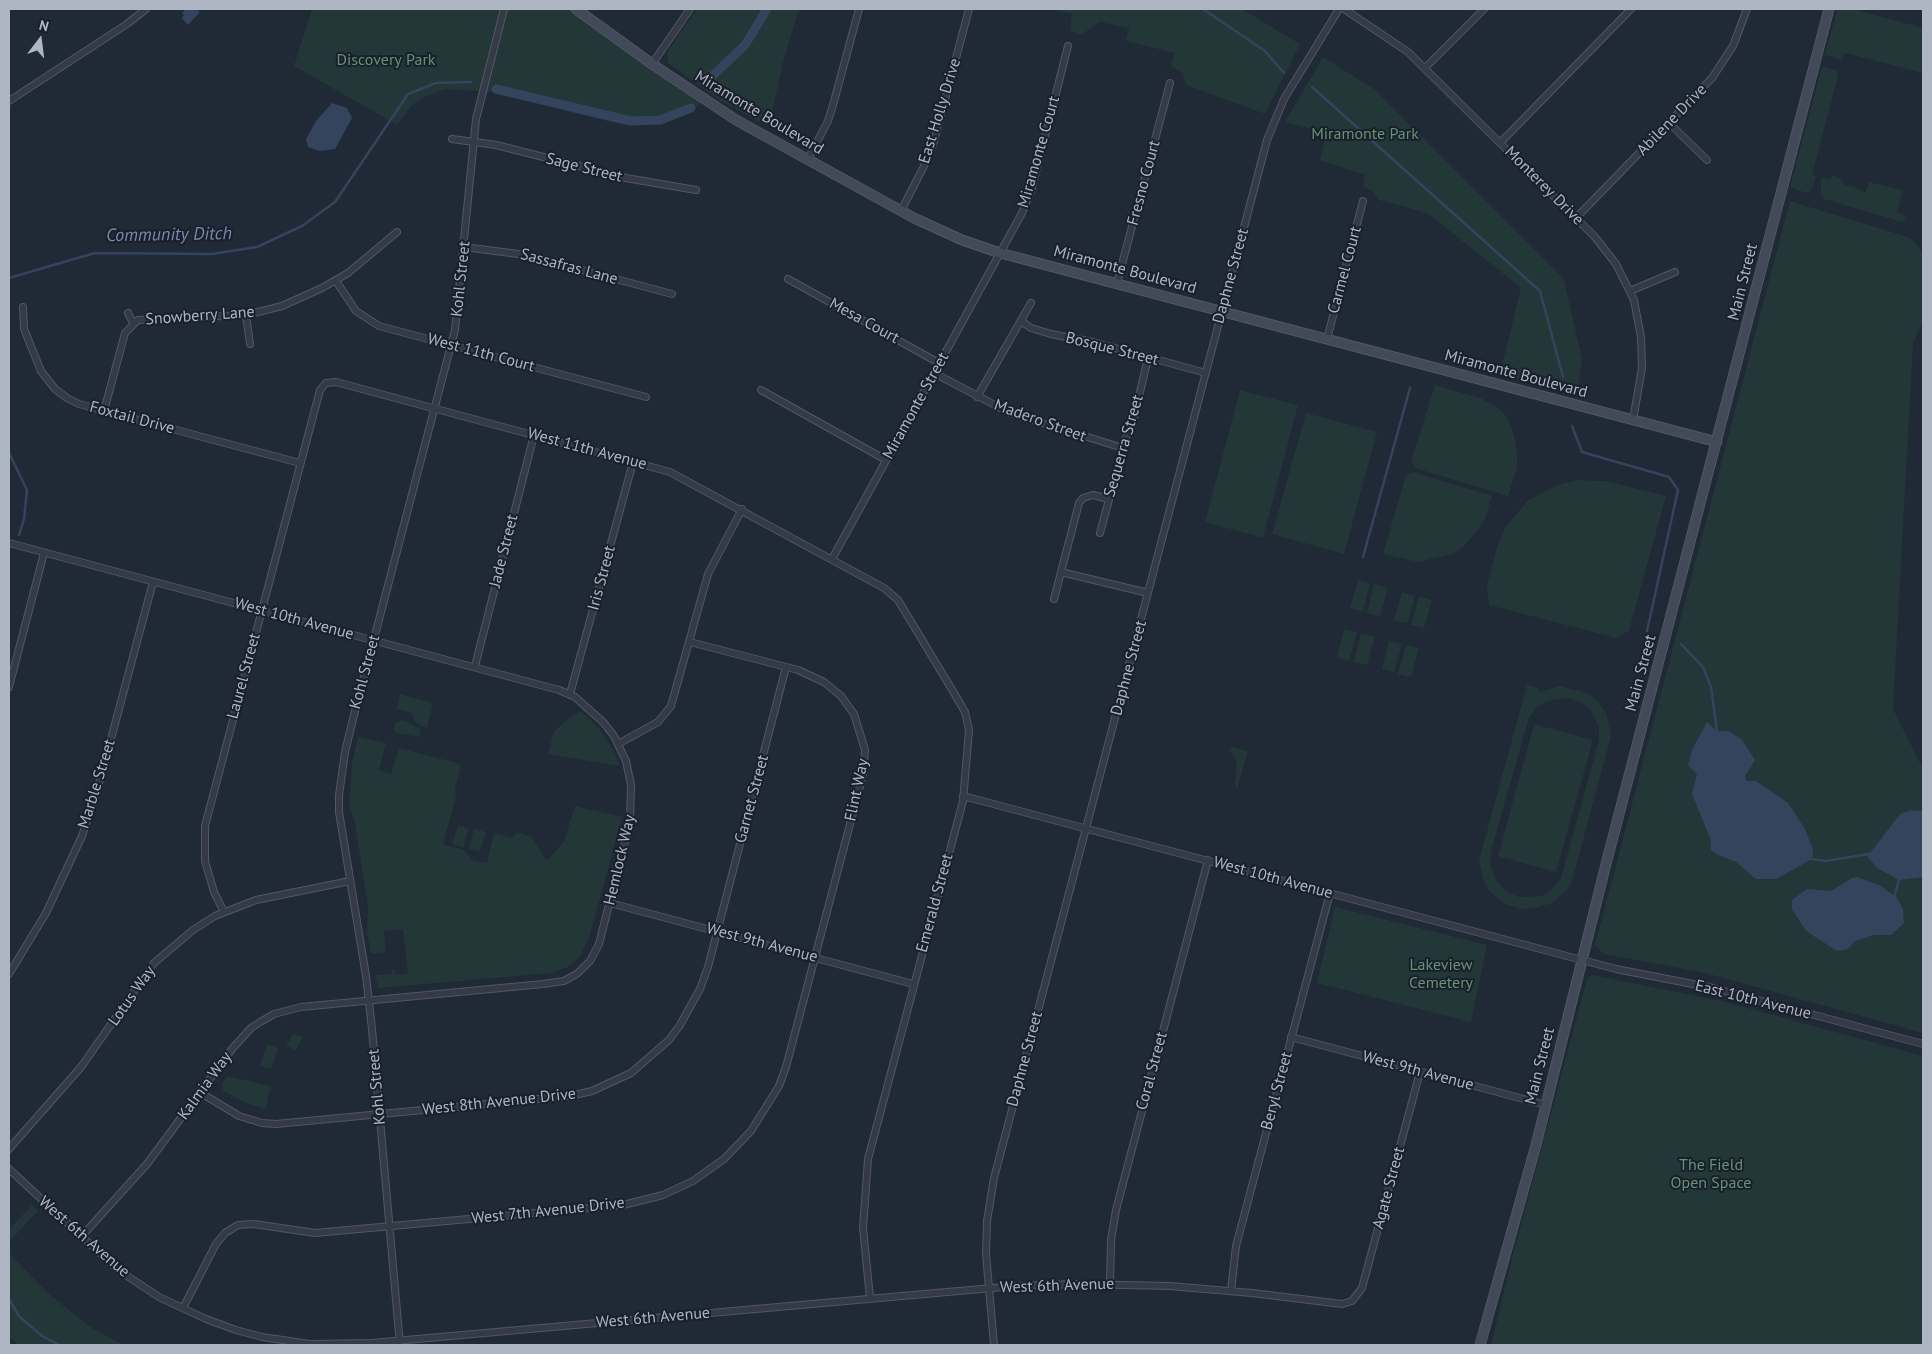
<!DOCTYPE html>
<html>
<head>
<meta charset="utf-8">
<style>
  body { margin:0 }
  #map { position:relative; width:1932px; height:1354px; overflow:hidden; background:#202936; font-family:"PT Sans",sans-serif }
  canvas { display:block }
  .frame { position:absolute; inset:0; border:10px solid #aeb5c3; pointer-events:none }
  .north { position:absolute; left:15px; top:15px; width:50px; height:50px; -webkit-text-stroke:4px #19202b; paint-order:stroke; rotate:15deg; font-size:14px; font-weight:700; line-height:20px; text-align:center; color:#aeb5c3 }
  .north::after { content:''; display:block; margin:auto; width:18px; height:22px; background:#aeb5c3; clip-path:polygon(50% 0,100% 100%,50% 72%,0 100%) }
</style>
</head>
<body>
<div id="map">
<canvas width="1932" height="1354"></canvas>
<div class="frame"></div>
<div class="north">N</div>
</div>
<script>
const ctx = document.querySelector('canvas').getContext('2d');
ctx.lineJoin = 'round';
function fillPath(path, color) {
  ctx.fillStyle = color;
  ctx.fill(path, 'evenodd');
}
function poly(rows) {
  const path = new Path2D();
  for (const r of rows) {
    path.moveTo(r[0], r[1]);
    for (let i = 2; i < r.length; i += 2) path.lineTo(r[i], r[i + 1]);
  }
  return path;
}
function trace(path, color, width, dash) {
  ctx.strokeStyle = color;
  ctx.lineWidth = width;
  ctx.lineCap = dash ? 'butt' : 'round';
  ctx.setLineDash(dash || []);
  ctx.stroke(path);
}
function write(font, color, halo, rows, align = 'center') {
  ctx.font = font + ' "PT Sans",sans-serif';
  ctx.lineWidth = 4;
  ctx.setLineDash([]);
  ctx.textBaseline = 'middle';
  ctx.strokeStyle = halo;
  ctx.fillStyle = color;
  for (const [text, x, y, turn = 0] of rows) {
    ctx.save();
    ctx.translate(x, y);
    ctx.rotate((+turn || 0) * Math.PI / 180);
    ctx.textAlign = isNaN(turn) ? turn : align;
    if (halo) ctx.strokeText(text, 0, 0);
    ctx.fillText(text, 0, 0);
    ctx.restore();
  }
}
fillPath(poly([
  [312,9,575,9,704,100,693,110,672,121,648,125,623,125,491,92,446,89,424,97,412,105,397,125,294,66],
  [697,9,799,9,783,62,769,127,719,100,668,63,667,54,669,49],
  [1051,9,1242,9,1300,44,1265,114,1186,85,1183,73,1171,66,1175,53,1126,41,1129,28,1100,22,1081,35,1070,30,1072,14],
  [1837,9,1853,9,1923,28,1923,73,1845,53,1842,60,1825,55],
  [1323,57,1374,89,1564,279,1582,359,1577,394,1500,374,1521,288,1427,213,1379,200,1372,191,1363,186,1365,175,1320,160,1326,133,1285,122],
  [1822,67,1836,70,1838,76,1812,175,1816,176,1812,190,1806,193,1790,187],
  [1832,175,1842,179,1845,186,1853,186,1865,193,1869,182,1903,190,1897,212,1905,216,1905,219,1902,222,1824,199,1821,195,1821,178,1830,180],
  [1790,201,1911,238,1923,253,1923,321,1913,344,1893,709,1923,769,1923,1033,1705,973,1604,954,1595,945],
  [1435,385,1480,398,1496,406,1507,417,1514,435,1517,454,1517,468,1508,496,1415,468,1411,461],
  [1240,390,1298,405,1263,538,1205,522],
  [1306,413,1377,432,1344,554,1272,534],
  [1413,472,1492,496,1485,519,1479,529,1462,548,1452,554,1418,562,1383,554,1406,475],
  [1576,480,1606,481,1666,496,1629,631,1616,638,1489,605,1487,586,1497,547,1505,528,1527,501,1557,485],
  [1358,580,1370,583,1363,612,1350,608],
  [1374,584,1388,588,1380,617,1367,613],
  [1402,592,1415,596,1407,624,1394,620],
  [1419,596,1432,600,1424,628,1411,625],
  [1344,629,1357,632,1349,661,1337,657],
  [1361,633,1375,637,1367,665,1354,662],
  [1389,641,1402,644,1394,672,1382,669],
  [1406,645,1419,648,1411,677,1398,674],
  [1527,685,1539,688,1539,692,1560,686,1587,693,1597,700,1607,715,1611,736,1572,881,1567,890,1552,903,1536,908,1522,909,1507,905,1490,892,1483,879,1479,860],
  [1567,698,1581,702,1591,711,1599,726,1599,740,1561,878,1553,888,1542,896,1519,897,1507,892,1496,880,1490,864,1491,851,1529,718,1538,706,1547,701],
  [400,694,433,703,427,728,416,723,411,713,397,709],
  [581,711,601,731,616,755,620,766,548,754,554,731,570,717],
  [403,720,420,729,420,737,396,733,394,729,396,722],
  [1534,724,1593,740,1556,872,1498,856],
  [358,737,386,743,379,770,391,774,399,748,461,764,455,789,456,797,443,844,464,850,472,860,487,863,494,833,512,838,516,832,532,837,547,861,564,841,575,806,622,817,590,935,580,957,566,968,552,973,378,988,375,975,392,974,392,970,395,970,395,975,408,974,403,929,384,931,386,952,371,954,367,933,368,907,355,824,349,805,352,763],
  [1233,747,1248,751,1237,789,1235,782,1237,762,1230,750],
  [458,825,469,828,463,848,452,844],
  [474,829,486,832,480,852,469,849],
  [1335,907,1487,945,1471,1022,1317,983],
  [1592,975,1726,1002,1923,1056,1923,1345,1491,1345,1512,1259,1587,979],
  [293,1033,303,1037,296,1050,286,1046],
  [267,1045,278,1048,271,1069,260,1066],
  [228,1076,273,1087,269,1092,266,1109,248,1104,223,1091,222,1083],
  [32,1205,38,1211,9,1242,9,1229],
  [9,1253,50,1295,92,1328,124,1345,19,1345,11,1338,9,1341]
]), '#233638');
fillPath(poly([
  [186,9,196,9,200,12,188,25,182,18,184,15,182,13],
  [332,103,347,108,352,118,335,149,320,151,308,147,306,139,316,121],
  [1707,722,1717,731,1729,731,1742,740,1755,760,1745,776,1746,781,1756,781,1788,803,1804,827,1813,849,1812,859,1776,879,1756,879,1736,862,1716,854,1711,850,1710,838,1692,794,1697,774,1688,765,1692,750],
  [1911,810,1923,811,1923,877,1899,880,1879,869,1867,857,1900,814],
  [1857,877,1881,886,1893,895,1895,894,1903,909,1904,923,1891,935,1874,935,1855,941,1848,949,1837,951,1806,931,1792,909,1792,900,1807,889,1831,891,1852,878]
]), '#34445d');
trace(poly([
  [1203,9,1265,51,1284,73],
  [1312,87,1540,291,1563,377],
  [9,278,95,253,212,254,257,247,302,226,335,202,408,94,436,83,471,82],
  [1572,426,1582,452,1669,477,1678,490,1647,631],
  [9,453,27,490,24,519,19,535],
  [1363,557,1410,388],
  [1681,644,1703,667,1711,687,1717,731],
  [1812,859,1826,861,1869,854],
  [1895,894,1899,880],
  [9,1299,19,1316,42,1336,59,1345]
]), '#34445d', 2.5);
trace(poly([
  [705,83,745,45,767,9],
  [496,89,631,121,660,120,691,108]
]), '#34445d', 9);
const street = poly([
  [1344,9,1408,52,1595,237,1616,264,1634,300,1641,337,1642,368,1633,420],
  [652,64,690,9],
  [1425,68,1484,9],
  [9,101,127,24,146,9],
  [1670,124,1707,160],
  [452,139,496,145,626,178,696,190],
  [1500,143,1631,9],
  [808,159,828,121,833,105,859,9],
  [901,211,924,166,933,145,969,9],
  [1576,218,1712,78,1733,46,1747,9],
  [464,247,526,255,672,294],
  [788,279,939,363],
  [336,281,356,311,379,326,646,397],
  [1117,283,1170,83],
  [1630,291,1675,272],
  [23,307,24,329,41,371,55,389,67,398,79,404,300,463],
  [128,313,133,323],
  [246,315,250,344],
  [1021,321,1031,328,1051,334,1093,342,1206,373],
  [1327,339,1363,201],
  [934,373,1010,413,1123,448],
  [761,390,886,460],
  [977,397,1031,303],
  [104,411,125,333,138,320,246,315,282,306,322,288,348,273,397,232],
  [1100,533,1125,440,1133,422,1148,358],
  [9,543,559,690,575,697,603,722,614,736,626,761,631,785,630,822,599,944,590,961,578,973,564,981,543,984,301,1007,274,1014,262,1021,251,1028,232,1049,147,1164,81,1237],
  [832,559,1022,213,1032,188,1068,46],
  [1061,572,1148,593],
  [1054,599,1079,503,1083,498,1093,495,1109,499],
  [475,666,534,435],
  [9,687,44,553],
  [570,694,633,462],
  [618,744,658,722,671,706,708,574,742,509],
  [963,796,1616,969,1713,988,1923,1044],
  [610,903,913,984],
  [224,912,214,892,205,861,205,826,320,390,326,383,336,382,670,472,884,588,898,600,954,693,965,712,969,730,963,801,868,1159,863,1228,870,1298],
  [9,974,46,913,82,836,100,780,153,582],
  [1291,1037,1546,1105],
  [201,1093,239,1116,262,1123,276,1124,570,1096,592,1091,631,1073,669,1040,680,1025,700,989,708,967,786,667],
  [9,1149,81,1067,154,963,193,930,215,916,256,900,350,881],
  [9,1169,118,1270,159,1297,206,1319,236,1330,262,1337,310,1344,372,1343,1015,1286,1078,1284,1170,1286,1252,1293,1342,1304,1352,1301,1362,1288,1420,1072],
  [1110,1284,1111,1240,1116,1210,1208,860],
  [1231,1291,1236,1246,1330,893],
  [183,1308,216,1244,225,1233,238,1225,254,1224,315,1233,623,1205,663,1195,693,1181,724,1159,751,1131,779,1086,786,1067,863,775,865,750,854,714,841,696,824,682,798,670,690,642],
  [400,1345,372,1029,366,976,339,812,339,795,345,752,353,719,455,330,476,119,504,9],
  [994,1345,986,1254,987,1221,994,1178,1267,140,1284,99,1339,9]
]);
const secondary = poly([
  [576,9,652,64,736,120,914,218,962,240,1000,253,1717,442],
  [1480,1345,1536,1145,1606,864,1829,9]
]);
trace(street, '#515864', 8);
trace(secondary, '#515864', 11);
trace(street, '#343b46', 6);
trace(secondary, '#424a59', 9);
write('16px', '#669372', '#19202b', [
  ["Discovery Park",386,60],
  ["Miramonte Park",1365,134],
  ["Lakeview",1441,965],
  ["Cemetery",1441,983],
  ["The Field",1711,1165],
  ["Open Space",1711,1183]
]);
write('16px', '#aeb5c3', '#19202b', [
  ["East Holly Drive",940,111,-73],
  ["Miramonte Boulevard",759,113,31],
  ["Abilene Drive",1672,120,-46],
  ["Miramonte Court",1039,152,-74],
  ["Sage Street",584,168,14],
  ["Fresno Court",1144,183,-75],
  ["Monterey Drive",1544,186,45],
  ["Sassafras Lane",569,267,15],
  ["Miramonte Boulevard",1125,270,15],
  ["Carmel Court",1345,270,-75],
  ["Daphne Street",1231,276,-75],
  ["Kohl Street",461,279,-84],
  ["Main Street",1743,282,-76],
  ["Snowberry Lane",200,316,-4],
  ["Mesa Court",864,321,29],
  ["Bosque Street",1112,349,14],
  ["West 11th Court",481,353,15],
  ["Miramonte Boulevard",1516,374,15],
  ["Miramonte Street",916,406,-61],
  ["Foxtail Drive",132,418,15],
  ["Madero Street",1040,421,20],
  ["Sequerra Street",1124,446,-74],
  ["West 11th Avenue",587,449,15],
  ["Jade Street",504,551,-76],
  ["Iris Street",602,578,-75],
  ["West 10th Avenue",294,619,15],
  ["Daphne Street",1129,668,-75],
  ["Kohl Street",365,672,-75],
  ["Main Street",1641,673,-75],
  ["Laurel Street",244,676,-75],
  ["Marble Street",97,784,-73],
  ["Flint Way",857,790,-78],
  ["Garnet Street",752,799,-75],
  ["Hemlock Way",620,860,-77],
  ["West 10th Avenue",1273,878,15],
  ["Emerald Street",935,903,-75],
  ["West 9th Avenue",762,943,15],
  ["Lotus Way",132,996,-55],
  ["East 10th Avenue",1753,1000,14],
  ["Daphne Street",1025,1059,-75],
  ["Main Street",1540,1066,-76],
  ["Coral Street",1152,1071,-75],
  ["West 9th Avenue",1418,1071,15],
  ["Kalmia Way",205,1086,-54],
  ["Kohl Street",377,1087,-95],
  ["Beryl Street",1277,1091,-75],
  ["West 8th Avenue Drive",499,1102,-6],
  ["Agate Street",1389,1188,-75],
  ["West 7th Avenue Drive",548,1211,-6],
  ["West 6th Avenue",84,1237,41],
  ["West 6th Avenue",1057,1286,-2],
  ["West 6th Avenue",653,1318,-5]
]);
write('italic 18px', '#768bab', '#19202b', [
  ["Community Ditch",169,235,-1]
]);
</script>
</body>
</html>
